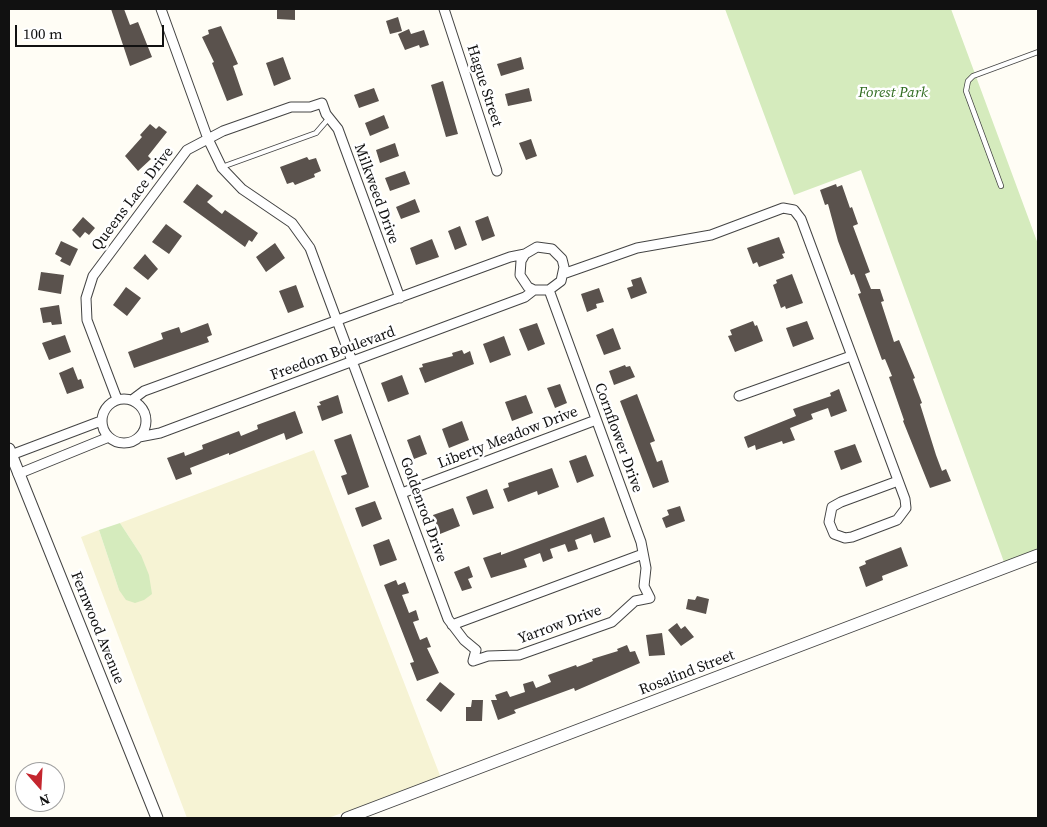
<!DOCTYPE html>
<html>
<head>
<meta charset="utf-8">
<style>
  body { margin:0 }
  #map { position:relative; width:1047px; height:827px; overflow:hidden; background:#fffdf5; font-family:"Source Serif 4",serif }
  canvas { display:block }
  .frame { position:absolute; inset:0; border:10px solid #111; pointer-events:none }
  .north { position:absolute; left:15px; top:762px; width:50px; height:50px; box-sizing:border-box; background:#fff; border:1px solid #a0a0a0; border-radius:50%; rotate:161deg; font-size:14px; font-weight:700; line-height:20px; text-align:center; color:#111 }
  .north::after { content:''; display:block; margin:auto; width:18px; height:22px; background:#c4262e; clip-path:polygon(50% 0,100% 100%,50% 72%,0 100%) }
  .scale { position:absolute; left:15px; top:25px; width:149px; height:22px; box-sizing:border-box; border:2px solid #111; border-top:0; padding-left:6px; font-size:15px; line-height:18px; white-space:nowrap; color:#111; -webkit-text-stroke:4px #fff; paint-order:stroke }
</style>
</head>
<body>
<div id="map">
<canvas width="1047" height="827"></canvas>
<div class="frame"></div>
<div class="north">N</div>
<div class="scale">100 m</div>
</div>
<script>
const ctx = document.querySelector('canvas').getContext('2d');
ctx.lineJoin = 'round';
function fillPath(path, color) {
  ctx.fillStyle = color;
  ctx.fill(path, 'evenodd');
}
function poly(rows) {
  const path = new Path2D();
  for (const r of rows) {
    if (r.length === 3) {
      path.moveTo(r[0] + r[2], r[1]);
      path.arc(r[0], r[1], r[2], 0, 2 * Math.PI);
      continue;
    }
    path.moveTo(r[0], r[1]);
    for (let i = 2; i < r.length; i += 2) path.lineTo(r[i], r[i + 1]);
  }
  return path;
}
function trace(path, color, width, dash) {
  ctx.strokeStyle = color;
  ctx.lineWidth = width;
  ctx.lineCap = dash ? 'butt' : 'round';
  ctx.setLineDash(dash || []);
  ctx.stroke(path);
}
function write(font, color, halo, rows, align = 'center') {
  ctx.font = font + ' "Source Serif 4",serif';
  ctx.lineWidth = 5;
  ctx.setLineDash([]);
  ctx.textBaseline = 'middle';
  ctx.strokeStyle = halo;
  ctx.fillStyle = color;
  for (const [text, x, y, turn = 0] of rows) {
    ctx.save();
    ctx.translate(x, y);
    ctx.rotate((+turn || 0) * Math.PI / 180);
    ctx.textAlign = isNaN(turn) ? turn : align;
    if (halo) ctx.strokeText(text, 0, 0);
    ctx.fillText(text, 0, 0);
    ctx.restore();
  }
}
fillPath(poly([
  [314,450,441,778,328,818,187,818,81,537,99,530,119,590,141,555,120,523]
]), '#f6f3d4');
fillPath(poly([
  [725,9,951,9,1038,244,1038,550,1004,562,861,170,794,195],
  [120,523,141,555,149,575,152,594,144,600,135,603,126,600,119,590,99,530]
]), '#d5ebbd');
fillPath(poly([
  [111,9,124,9,130,25,138,22,152,57,130,66],
  [277,9,295,9,295,20,277,19],
  [398,17,402,31,390,34,386,21],
  [221,26,238,64,233,66,243,95,227,101,212,63,214,62,202,37,209,34,208,30],
  [409,29,411,34,424,30,429,45,420,48,419,45,405,50,398,34],
  [283,57,291,79,274,86,266,63],
  [521,57,524,69,501,76,497,64],
  [443,81,458,134,446,137,431,85],
  [374,88,379,101,359,108,354,95],
  [529,88,532,101,508,106,505,94],
  [384,115,389,128,370,136,365,123],
  [150,124,156,129,159,126,167,132,148,156,151,159,138,171,125,156,142,137,140,135],
  [531,139,537,156,526,160,519,143],
  [395,143,399,156,380,163,376,150],
  [307,157,309,160,316,158,321,171,314,174,315,177,295,185,293,182,287,184,280,167],
  [405,171,410,184,390,191,385,178],
  [197,184,213,196,207,202,222,214,225,210,258,233,252,242,249,240,245,247,183,202],
  [836,184,837,187,842,185,850,208,852,207,858,224,853,226,870,272,865,274,871,289,880,289,884,301,881,302,894,342,899,340,915,378,913,379,922,403,920,404,936,455,942,471,946,469,951,481,930,488,903,421,904,420,889,377,892,376,885,359,882,360,858,294,861,293,854,274,851,275,838,241,828,204,825,205,820,190],
  [415,199,420,212,401,219,396,207],
  [488,216,495,236,482,241,475,221],
  [83,217,95,228,89,235,85,232,80,238,72,230],
  [166,224,182,236,169,254,152,242],
  [460,226,467,245,455,250,448,231],
  [779,237,785,253,782,254,784,258,759,267,757,262,753,264,747,248],
  [432,239,439,257,416,265,410,248],
  [61,241,78,249,70,266,60,261,62,258,55,254],
  [275,243,285,258,266,272,256,257],
  [145,254,158,269,148,280,133,268],
  [41,272,64,275,61,294,38,290],
  [792,274,803,303,786,309,785,306,781,308,773,285,777,283,776,280],
  [641,277,647,293,631,299,627,288,633,286,631,280],
  [296,285,304,307,288,313,279,291],
  [126,287,141,298,127,316,113,305],
  [599,288,604,302,596,304,597,308,587,312,581,294],
  [59,305,62,324,52,325,51,322,43,323,40,308],
  [753,321,755,326,757,325,763,341,735,352,728,336,732,335,730,330],
  [807,321,814,339,793,347,786,328],
  [208,323,212,335,207,337,209,342,134,368,128,352,163,339,161,333,179,327,181,333],
  [537,323,545,344,528,351,519,329],
  [613,328,621,349,604,355,596,335],
  [65,335,71,352,49,360,42,343],
  [504,336,511,355,490,363,483,344],
  [462,350,464,354,470,351,474,364,425,383,419,368,423,367,422,364,453,356,452,353],
  [625,365,626,367,630,366,635,377,614,385,609,371],
  [73,367,78,380,81,379,84,388,67,394,59,373],
  [402,375,409,394,388,402,381,383],
  [560,384,567,403,555,408,547,388],
  [839,389,847,411,831,417,828,408,811,414,813,419,790,428,795,440,783,444,782,441,756,450,755,445,748,448,744,437,796,416,793,409,831,396,830,393],
  [637,394,655,441,650,443,657,462,662,460,669,482,653,488,620,401],
  [338,395,343,413,322,421,317,406,321,405,319,402],
  [526,395,533,413,512,421,505,402],
  [295,411,303,433,286,440,284,433,229,455,229,453,190,468,192,474,176,480,167,458,184,452,185,456,203,449,202,445,239,431,241,436,258,429,257,425],
  [462,421,469,440,449,448,442,429],
  [351,434,369,487,348,495,341,476,347,474,334,440],
  [420,435,427,454,414,459,407,440],
  [855,444,862,462,841,470,834,451],
  [586,455,594,476,577,483,569,461],
  [552,468,559,487,538,495,537,491,508,502,503,489,509,487,508,483],
  [487,489,494,508,473,515,466,497],
  [375,501,382,519,362,527,355,508],
  [680,506,685,521,666,528,662,518,669,515,667,510],
  [453,508,460,526,440,534,433,515],
  [604,517,611,537,594,543,591,534,575,540,578,549,568,552,565,544,550,549,553,558,543,562,540,553,524,559,527,567,491,578,483,558,501,552,501,555],
  [389,539,397,560,380,566,373,545],
  [901,547,908,566,882,576,883,580,866,587,859,567,866,564,865,561],
  [469,566,473,577,468,579,472,588,462,591,454,572],
  [396,580,398,585,405,582,409,593,402,595,409,613,416,610,419,620,413,622,420,640,427,637,431,647,427,648,439,673,417,681,410,663,414,662,384,585],
  [697,596,709,599,706,614,686,609,688,599,695,600],
  [677,623,681,629,685,626,694,637,681,646,668,630],
  [662,633,665,655,649,656,646,635],
  [627,645,630,652,635,651,640,663,575,691,574,688,514,710,516,713,498,720,491,700,497,700,495,695,507,691,510,697,525,692,523,684,533,681,536,688,551,682,548,675,576,665,577,667,593,661,592,659,618,651,617,649],
  [440,682,455,694,441,712,426,700],
  [472,700,483,700,482,721,466,721,466,707,471,707]
]), '#5a524d');
const service = poly([
  [222,167,316,133,329,118],
  [1001,186,966,91,968,81,973,76,1038,52]
]);
const minor = poly([
  [161,9,208,139,222,168,242,189,292,223,310,248,448,619,464,640,476,650,473,661],
  [444,9,497,171],
  [563,274,637,248,711,235,783,208,794,210,801,219,905,499,906,508,897,520,852,537,845,538,834,534,829,522,832,507,841,502,898,481],
  [739,396,851,356],
  [124,421,22],
  [117,399,87,320,86,298,93,276,187,150,223,131,291,107,310,107,322,103,326,114,338,129,400,298],
  [132,400,144,391,510,257,525,254,537,247,552,249,562,259,564,267,561,281,549,290,534,290,528,287,520,275,521,261,525,254],
  [139,437,160,433,353,361,525,297,534,290],
  [11,455,101,421],
  [18,474,109,437],
  [402,493,596,420],
  [452,625,643,554],
  [473,661,488,656,519,655,612,622,635,601,650,598,644,586,646,568,641,542,549,290]
]);
const tertiary = poly([
  [9,449,157,818],
  [347,818,1038,555]
]);
trace(service, '#444', 6);
trace(minor, '#444', 11);
trace(tertiary, '#444', 13);
trace(service, '#fff', 4.5);
trace(minor, '#fff', 9);
trace(tertiary, '#fff', 11);
write('15px', '#111', '#fff', [
  ["Hague Street",484,86,72],
  ["Milkweed Drive",376,194,70],
  ["Queens Lace Drive",133,199,-53],
  ["Freedom Boulevard",333,354,-20],
  ["Liberty Meadow Drive",508,438,-21],
  ["Cornflower Drive",618,438,70],
  ["Goldenrod Drive",423,510,70],
  ["Yarrow Drive",560,625,-20],
  ["Fernwood Avenue",97,628,68],
  ["Rosalind Street",687,673,-21]
]);
write('italic 15px', '#2f6b1f', '#fff', [
  ["Forest Park",893,93]
]);
</script>
</body>
</html>
